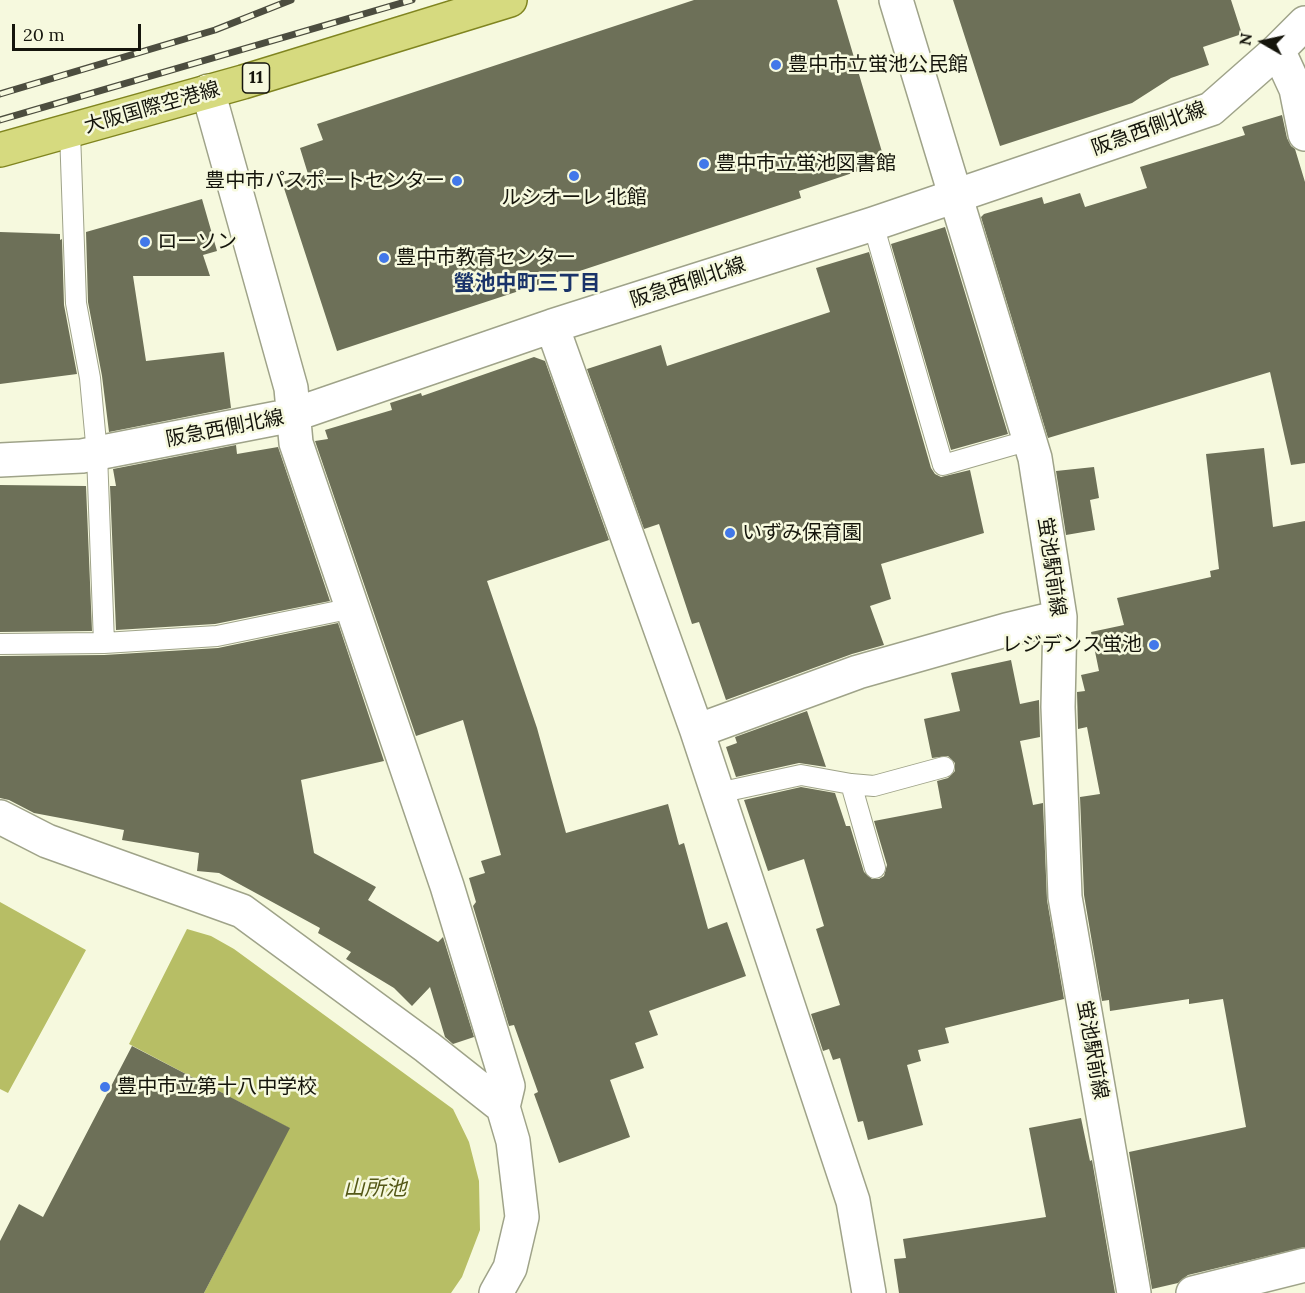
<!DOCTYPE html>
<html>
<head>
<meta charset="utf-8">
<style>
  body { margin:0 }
  #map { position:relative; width:1305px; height:1293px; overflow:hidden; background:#f6f9de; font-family:Lora,serif }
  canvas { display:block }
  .north { position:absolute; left:1233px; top:12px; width:60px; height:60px; -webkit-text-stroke:4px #f6f9de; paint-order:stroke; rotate:279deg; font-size:16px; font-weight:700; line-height:24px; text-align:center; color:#15150c }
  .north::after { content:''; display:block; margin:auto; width:21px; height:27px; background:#15150c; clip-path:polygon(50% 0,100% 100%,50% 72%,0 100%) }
  .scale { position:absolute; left:12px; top:24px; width:129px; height:27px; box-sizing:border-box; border:3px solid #15150c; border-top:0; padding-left:8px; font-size:18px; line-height:21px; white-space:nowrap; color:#15150c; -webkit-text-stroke:4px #f6f9de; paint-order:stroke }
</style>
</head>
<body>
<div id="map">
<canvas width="1305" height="1293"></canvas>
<div class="north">N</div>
<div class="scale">20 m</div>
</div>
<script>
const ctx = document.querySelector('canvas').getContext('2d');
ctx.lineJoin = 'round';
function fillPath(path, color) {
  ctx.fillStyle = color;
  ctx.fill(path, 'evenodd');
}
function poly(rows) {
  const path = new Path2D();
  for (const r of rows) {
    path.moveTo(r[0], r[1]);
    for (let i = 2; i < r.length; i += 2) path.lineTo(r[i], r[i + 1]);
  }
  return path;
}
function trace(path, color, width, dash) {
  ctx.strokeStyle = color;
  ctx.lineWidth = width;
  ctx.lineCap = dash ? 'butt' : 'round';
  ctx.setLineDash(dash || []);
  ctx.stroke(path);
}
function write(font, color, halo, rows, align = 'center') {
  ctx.font = font + ' Lora,"Noto Sans JP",serif';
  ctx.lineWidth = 5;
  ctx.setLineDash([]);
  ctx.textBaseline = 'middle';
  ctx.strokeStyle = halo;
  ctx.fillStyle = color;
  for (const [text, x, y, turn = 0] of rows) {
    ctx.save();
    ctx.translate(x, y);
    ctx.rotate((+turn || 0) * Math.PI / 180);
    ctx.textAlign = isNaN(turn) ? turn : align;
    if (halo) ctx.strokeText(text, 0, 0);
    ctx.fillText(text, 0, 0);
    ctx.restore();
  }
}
fillPath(poly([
  [0,902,86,950,8,1093,0,1089],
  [187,929,211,936,234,949,453,1109,469,1142,479,1181,480,1230,462,1277,451,1293,204,1293,289,1128,129,1044]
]), '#b7be65');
fillPath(poly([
  [694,0,837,0,885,162,799,191,801,198,337,351,282,182,308,174,300,148,323,140,317,124],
  [953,0,1231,0,1242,34,1203,47,1209,65,1171,78,1132,103,1000,146],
  [1282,115,1287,138,1291,146,1295,149,1305,182,1305,463,1291,465,1270,372,1048,438,981,217,984,214,1042,197,1044,204,1080,193,1085,207,1147,188,1140,167,1245,135,1242,127],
  [202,199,217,251,203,255,210,276,133,276,146,361,224,352,231,408,109,432,102,376,88,302,86,232],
  [945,227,1008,434,951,450,891,244],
  [0,232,60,234,60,240,62,239,64,305,77,374,0,384],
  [869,252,931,468,935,474,941,477,970,470,984,533,881,564,891,599,870,606,884,645,852,654,726,700,699,622,692,624,659,524,644,529,587,369,661,345,667,366,830,312,816,268],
  [534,357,545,361,609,540,487,581,537,728,566,833,668,804,679,845,684,843,708,929,727,922,746,976,649,1011,658,1035,635,1043,644,1068,610,1080,630,1137,559,1163,534,1094,538,1092,514,1025,509,1026,473,906,476,902,469,878,485,873,481,861,501,855,463,720,416,736,315,441,328,439,325,430,392,410,390,403,421,393,422,396],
  [236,445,237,454,278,447,330,601,215,624,116,630,110,486,116,486,113,469],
  [1264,448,1273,527,1305,521,1305,1247,1188,1275,1178,1283,1152,1289,1129,1152,1246,1127,1223,999,1189,1004,1189,999,1110,1011,1109,1000,1102,1001,1084,895,1080,797,1100,794,1087,727,1078,729,1077,692,1085,691,1081,675,1099,671,1091,632,1124,625,1117,598,1211,577,1210,571,1219,569,1206,454],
  [1094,467,1099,498,1090,500,1095,530,1066,535,1056,471],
  [0,485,86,486,92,631,0,632],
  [338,623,384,761,301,780,314,853,376,887,368,900,438,942,443,937,474,1037,453,1044,445,1037,430,987,412,1006,394,988,346,959,351,952,318,933,320,928,219,873,197,871,199,853,122,840,124,830,34,813,9,800,0,798,0,656,104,655,218,648],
  [1011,660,1020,704,1039,700,1040,737,1020,741,1033,805,1043,803,1047,900,1064,999,945,1028,949,1043,918,1050,921,1061,907,1065,923,1125,868,1140,863,1121,858,1122,840,1058,833,1060,829,1049,823,1051,811,1014,840,1005,816,929,824,926,804,859,768,871,744,800,801,787,835,793,846,826,850,826,864,872,872,879,879,879,884,876,887,865,874,821,942,808,937,781,948,778,955,771,955,763,948,756,932,758,924,719,960,711,951,673],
  [807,711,826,767,799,763,736,777,726,747,737,743,735,737],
  [132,1046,290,1128,204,1293,0,1293,0,1241,19,1204,43,1217],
  [1081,1118,1090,1161,1092,1160,1115,1293,899,1293,894,1259,906,1258,903,1239,1046,1217,1029,1128]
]), '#6d7058');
const lane = poly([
  [70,132,76,303,90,378,97,454,104,643],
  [873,224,943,465,1030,440],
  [0,644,104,643,217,636,353,608],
  [851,784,875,868],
  [718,793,801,775,851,784,874,786,944,767]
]);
const street = poly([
  [896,0,1035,458,1060,617,1058,707,1065,897,1134,1293],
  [1278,50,1296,89,1305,134],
  [208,91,291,388,296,443,447,886,508,1086,503,1107],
  [552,326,697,731,853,1201,869,1293],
  [0,460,82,456,293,415,552,326,873,224,1211,109,1278,50,1305,23],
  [697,731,858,672,1006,630,1060,617],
  [0,817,47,841,242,911,427,1047,503,1107,513,1141,522,1217,510,1268,496,1293],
  [1193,1293,1305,1265]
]);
const primary = poly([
  [0,150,243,82,510,0]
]);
trace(lane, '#9fa389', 22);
trace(street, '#9fa389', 36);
trace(primary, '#808520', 36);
trace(lane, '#fff', 20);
trace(street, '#fff', 33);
trace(primary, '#d6da7f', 33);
const rail = poly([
  [0,94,215,30,291,0],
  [0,120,412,0]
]);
trace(rail, '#4c4d3f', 7);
trace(rail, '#f6f9de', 4.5, [14]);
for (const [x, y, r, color] of [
  [776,65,6,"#4278e9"],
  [704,164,6,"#4278e9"],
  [574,176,6,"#4278e9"],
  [457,181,6,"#4278e9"],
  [145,242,6,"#4278e9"],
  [384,258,6,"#4278e9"],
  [730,533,6,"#4278e9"],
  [1154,645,6,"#4278e9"],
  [105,1087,6,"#4278e9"]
]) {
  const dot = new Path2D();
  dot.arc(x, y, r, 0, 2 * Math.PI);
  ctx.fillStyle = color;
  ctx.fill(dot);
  trace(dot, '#f6f9de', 2);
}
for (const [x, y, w] of [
  [256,78,27]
]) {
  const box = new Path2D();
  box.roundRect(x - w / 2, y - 15, w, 30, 4.5);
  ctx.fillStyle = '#f6f9de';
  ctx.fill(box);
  trace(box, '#15150c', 1.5);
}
write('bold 18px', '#15150c', null, [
  ["11",256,78]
]);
write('20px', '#15150c', '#f6f9de', [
  ["豊中市立蛍池公民館",788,65],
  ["豊中市立蛍池図書館",716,164],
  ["豊中市パスポートセンター",445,181,"right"],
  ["ルシオーレ 北館",574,198,"center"],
  ["ローソン",157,242],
  ["豊中市教育センター",396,258],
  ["いずみ保育園",742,533],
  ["レジデンス蛍池",1142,645,"right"],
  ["豊中市立第十八中学校",117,1087]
], 'left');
write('20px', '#15150c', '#f6f9de', [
  ["大阪国際空港線",152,108,-16],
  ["阪急西側北線",1149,129,-20],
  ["阪急西側北線",688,283,-18],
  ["阪急西側北線",225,429,-11],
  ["蛍池駅前線",1051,567,82],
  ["蛍池駅前線",1092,1050,80]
]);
write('bold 21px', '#193369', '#f6f9de', [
  ["螢池中町三丁目",527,284]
]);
write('italic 21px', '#545817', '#f6f9de', [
  ["山所池",375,1189]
]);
</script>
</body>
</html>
